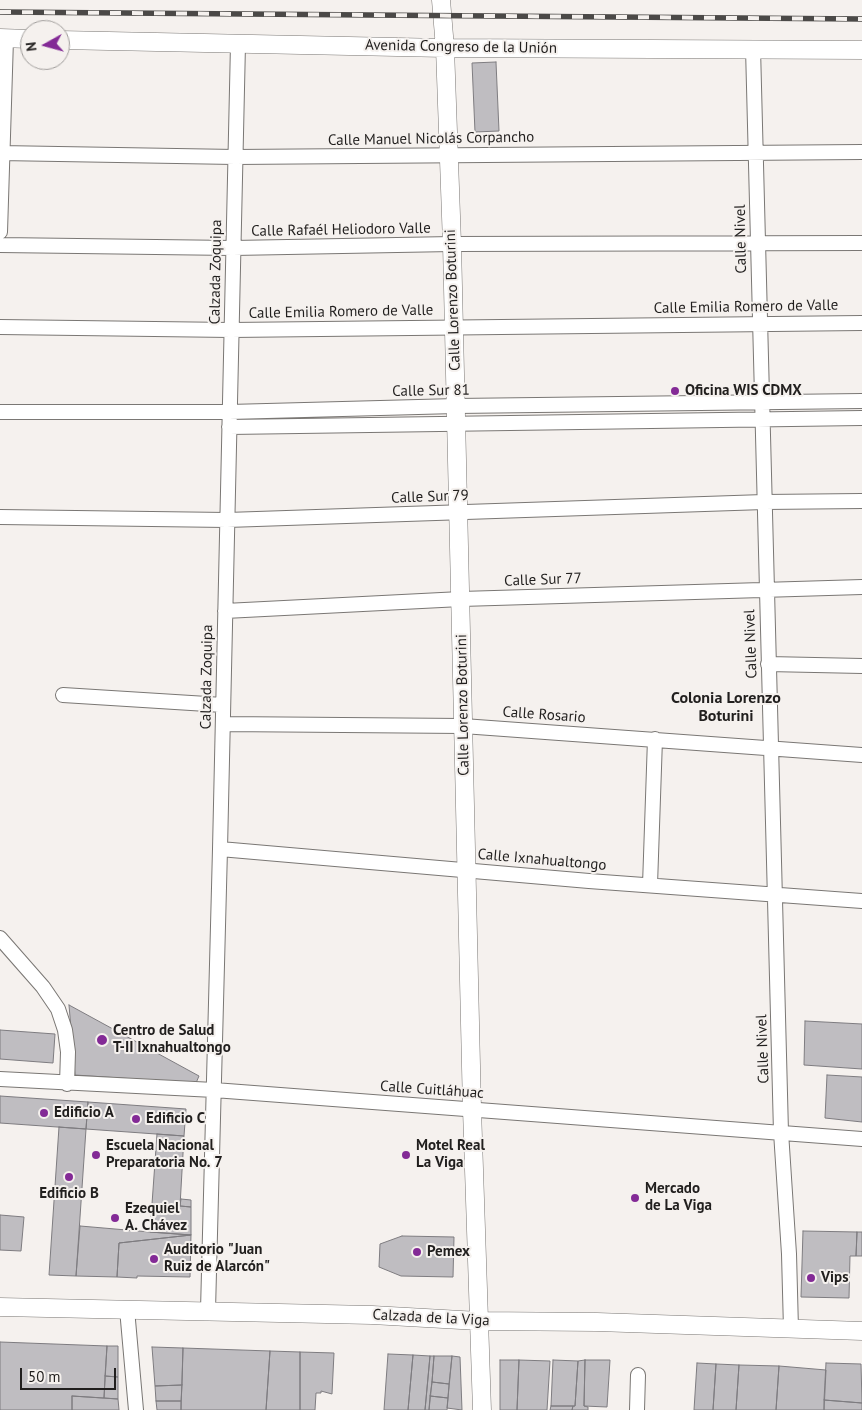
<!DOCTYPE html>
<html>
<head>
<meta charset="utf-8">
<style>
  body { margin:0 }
  #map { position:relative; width:862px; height:1410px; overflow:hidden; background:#f5f1ee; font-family:"PT Sans",sans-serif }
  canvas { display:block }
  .north { position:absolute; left:20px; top:20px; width:50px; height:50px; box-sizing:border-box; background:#f5f1ee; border:1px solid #a09d9b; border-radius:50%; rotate:263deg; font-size:14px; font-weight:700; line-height:20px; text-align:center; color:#211f1e }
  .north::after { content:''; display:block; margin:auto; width:18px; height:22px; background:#832a96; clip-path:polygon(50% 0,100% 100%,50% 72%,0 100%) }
  .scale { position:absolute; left:20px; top:1368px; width:96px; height:22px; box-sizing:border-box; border:2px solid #211f1e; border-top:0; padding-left:6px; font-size:15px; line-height:18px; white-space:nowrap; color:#211f1e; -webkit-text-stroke:4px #f5f1ee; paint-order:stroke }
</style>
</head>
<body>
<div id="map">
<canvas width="862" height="1410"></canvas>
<div class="north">N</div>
<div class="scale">50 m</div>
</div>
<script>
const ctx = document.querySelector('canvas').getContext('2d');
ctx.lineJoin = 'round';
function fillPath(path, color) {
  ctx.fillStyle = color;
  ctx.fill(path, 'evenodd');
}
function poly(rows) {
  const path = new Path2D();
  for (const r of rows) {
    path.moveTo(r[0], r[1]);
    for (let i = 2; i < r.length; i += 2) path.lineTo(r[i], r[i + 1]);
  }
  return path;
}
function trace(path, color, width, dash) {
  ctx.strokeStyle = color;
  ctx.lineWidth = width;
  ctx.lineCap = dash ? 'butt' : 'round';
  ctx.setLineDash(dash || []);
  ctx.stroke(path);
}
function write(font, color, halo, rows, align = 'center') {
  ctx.font = font + ' "PT Sans",sans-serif';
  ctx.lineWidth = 4;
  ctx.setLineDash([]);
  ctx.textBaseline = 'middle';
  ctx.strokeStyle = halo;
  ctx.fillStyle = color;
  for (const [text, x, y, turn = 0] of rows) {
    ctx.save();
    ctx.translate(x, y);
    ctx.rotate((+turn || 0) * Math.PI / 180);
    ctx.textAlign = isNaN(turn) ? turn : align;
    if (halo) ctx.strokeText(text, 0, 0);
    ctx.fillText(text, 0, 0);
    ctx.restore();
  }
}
const building = poly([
  [496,62,499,131,475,132,472,63,496,62],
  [69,1005,199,1076,196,1083,75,1075,69,1005],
  [805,1021,862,1024,862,1069,804,1065,805,1021],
  [0,1030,55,1034,53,1063,0,1059,0,1030],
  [827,1075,862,1077,862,1122,825,1118,827,1075],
  [0,1096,88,1102,86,1129,0,1123,0,1096],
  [88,1102,186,1109,184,1136,86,1129,88,1102],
  [59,1127,86,1129,76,1276,49,1275,59,1127],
  [157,1134,184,1136,180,1206,191,1207,191,1235,150,1232,157,1134],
  [181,1199,191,1200,191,1207,180,1206,181,1199],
  [0,1215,24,1217,21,1251,0,1250,0,1215],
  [80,1226,150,1232,191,1235,119,1243,117,1277,76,1276,80,1226],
  [803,1231,857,1232,856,1256,850,1256,849,1298,801,1297,803,1231],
  [857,1232,862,1232,862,1256,856,1256,857,1232],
  [191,1235,190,1277,137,1276,137,1278,117,1277,119,1243,191,1235],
  [402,1236,454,1237,453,1277,401,1276,379,1267,380,1244,402,1236],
  [0,1342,107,1346,104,1398,72,1396,72,1410,0,1410,0,1342],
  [107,1346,118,1346,118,1377,105,1376,107,1346],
  [152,1347,183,1348,182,1385,155,1386,152,1347],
  [183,1348,270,1351,266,1410,181,1410,183,1348],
  [270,1351,300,1352,300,1410,266,1410,270,1351],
  [300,1352,334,1353,332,1394,321,1391,321,1393,316,1393,315,1410,300,1410,300,1352],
  [388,1354,413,1355,408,1410,384,1410,388,1354],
  [413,1355,430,1356,425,1410,408,1410,413,1355],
  [430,1356,434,1356,432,1382,429,1410,425,1410,430,1356],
  [434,1356,452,1356,449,1384,432,1382,434,1356],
  [452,1356,460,1357,462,1410,447,1408,452,1356],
  [500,1360,519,1360,517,1410,500,1410,500,1360],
  [519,1360,550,1361,547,1410,517,1410,519,1360],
  [553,1360,578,1361,575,1406,551,1406,553,1360],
  [585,1360,584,1406,588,1407,588,1410,572,1410,573,1406,575,1406,578,1361,585,1360],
  [585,1360,610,1360,607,1407,584,1406,585,1360],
  [697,1363,716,1364,713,1410,694,1410,697,1363],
  [826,1363,861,1364,862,1403,824,1400,826,1363],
  [716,1364,739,1365,736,1410,713,1410,716,1364],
  [739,1365,779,1366,776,1410,736,1410,739,1365],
  [779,1366,826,1370,824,1410,776,1410,779,1366],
  [105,1376,118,1377,118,1399,104,1398,105,1376],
  [432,1382,449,1384,448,1398,430,1396,432,1382],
  [182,1385,181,1401,156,1401,155,1386,182,1385],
  [72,1396,118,1399,119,1410,72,1410,72,1396],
  [430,1396,448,1398,447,1410,429,1410,430,1396],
  [824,1400,862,1403,862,1410,824,1410,824,1400],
  [156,1401,181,1401,181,1410,157,1410,156,1401],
  [551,1406,573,1406,572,1410,550,1410,551,1406]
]);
fillPath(building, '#bfbdc1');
trace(building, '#7e7c80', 1);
const minor = poly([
  [753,48,781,1132,789,1254,791,1329],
  [0,153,235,157,862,152],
  [0,232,6,39],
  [0,245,233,248,452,244,862,243],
  [0,327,231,330,862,323],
  [0,412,229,412,456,406,862,401],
  [229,427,862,418],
  [0,517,227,520,764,502,862,501],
  [225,611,461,599,862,587],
  [768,664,862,666],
  [63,695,223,705],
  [223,724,463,726,862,755],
  [220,849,589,881,862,901],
  [650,885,655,739],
  [0,938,43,987,58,1009,65,1030,68,1052,67,1084],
  [0,1079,214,1090,862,1139],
  [127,1309,136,1410],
  [208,1310,220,849,238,44],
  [637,1410,638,1375]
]);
const major = poly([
  [441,0,445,48,452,244,472,1109,482,1410],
  [0,38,30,39],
  [60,40,445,48,862,50],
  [0,1307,372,1315,479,1321,597,1322,862,1331]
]);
trace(minor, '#7a7774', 16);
trace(major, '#7a7774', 19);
trace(minor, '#fff', 14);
trace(major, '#fff', 18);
const rail = poly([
  [0,12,862,19]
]);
trace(rail, '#4b4947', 5.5);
trace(rail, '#f5f1ee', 4, [11]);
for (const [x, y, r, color] of [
  [675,391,5,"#832a96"],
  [102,1040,6,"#832a96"],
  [44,1113,5,"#832a96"],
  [136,1119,5,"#832a96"],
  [96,1155,5,"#832a96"],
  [406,1155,5,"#832a96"],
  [69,1177,5,"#832a96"],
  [635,1198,5,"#832a96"],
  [115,1218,5,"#832a96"],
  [417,1252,5,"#832a96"],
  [154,1259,5,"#832a96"],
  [811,1278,5,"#832a96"]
]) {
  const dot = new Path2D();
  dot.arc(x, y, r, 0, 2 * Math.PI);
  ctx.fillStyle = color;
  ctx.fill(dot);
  trace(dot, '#f5f1ee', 2);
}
write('15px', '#211f1e', '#f5f1ee', [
  ["Avenida Congreso de la Unión",461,47,1],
  ["Calle Manuel Nicolás Corpancho",431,139,-1],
  ["Calle Rafaél Heliodoro Valle",341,230,-1],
  ["Calle Nivel",741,239,-91],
  ["Calzada Zoquipa",216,272,-89],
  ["Calle Lorenzo Boturini",453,300,-92],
  ["Calle Emilia Romero de Valle",746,307,-1],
  ["Calle Emilia Romero de Valle",341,312,-1],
  ["Calle Sur 81",431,391,-1],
  ["Calle Sur 79",430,497,-2],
  ["Calle Sur 77",543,580,-2],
  ["Calle Nivel",751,644,-92],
  ["Calzada Zoquipa",207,677,-89],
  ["Calle Lorenzo Boturini",463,705,-91],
  ["Calle Rosario",544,715,4],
  ["Calle Ixnahualtongo",542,860,5],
  ["Calle Nivel",763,1049,-92],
  ["Calle Cuitláhuac",432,1090,4],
  ["Calzada de la Viga",431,1318,3]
]);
write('bold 15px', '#211f1e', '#f5f1ee', [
  ["Oficina WIS CDMX",685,391],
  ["Centro de Salud",113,1031],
  ["T-II Ixnahualtongo",113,1048],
  ["Edificio A",54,1113],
  ["Edificio C",146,1119],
  ["Escuela Nacional",106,1146],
  ["Preparatoria No. 7",106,1163],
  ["Motel Real",416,1146],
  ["La Viga",416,1163],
  ["Mercado",645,1189],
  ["de La Viga",645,1206],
  ["Edificio B",69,1194,"center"],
  ["Ezequiel",125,1209],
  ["A. Chávez",125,1226],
  ["Auditorio \"Juan",164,1250],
  ["Ruiz de Alarcón\"",164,1267],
  ["Pemex",427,1252],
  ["Vips",821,1278]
], 'left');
write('bold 16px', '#211f1e', '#f5f1ee', [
  ["Colonia Lorenzo",726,698],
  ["Boturini",726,716]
]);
</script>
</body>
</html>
